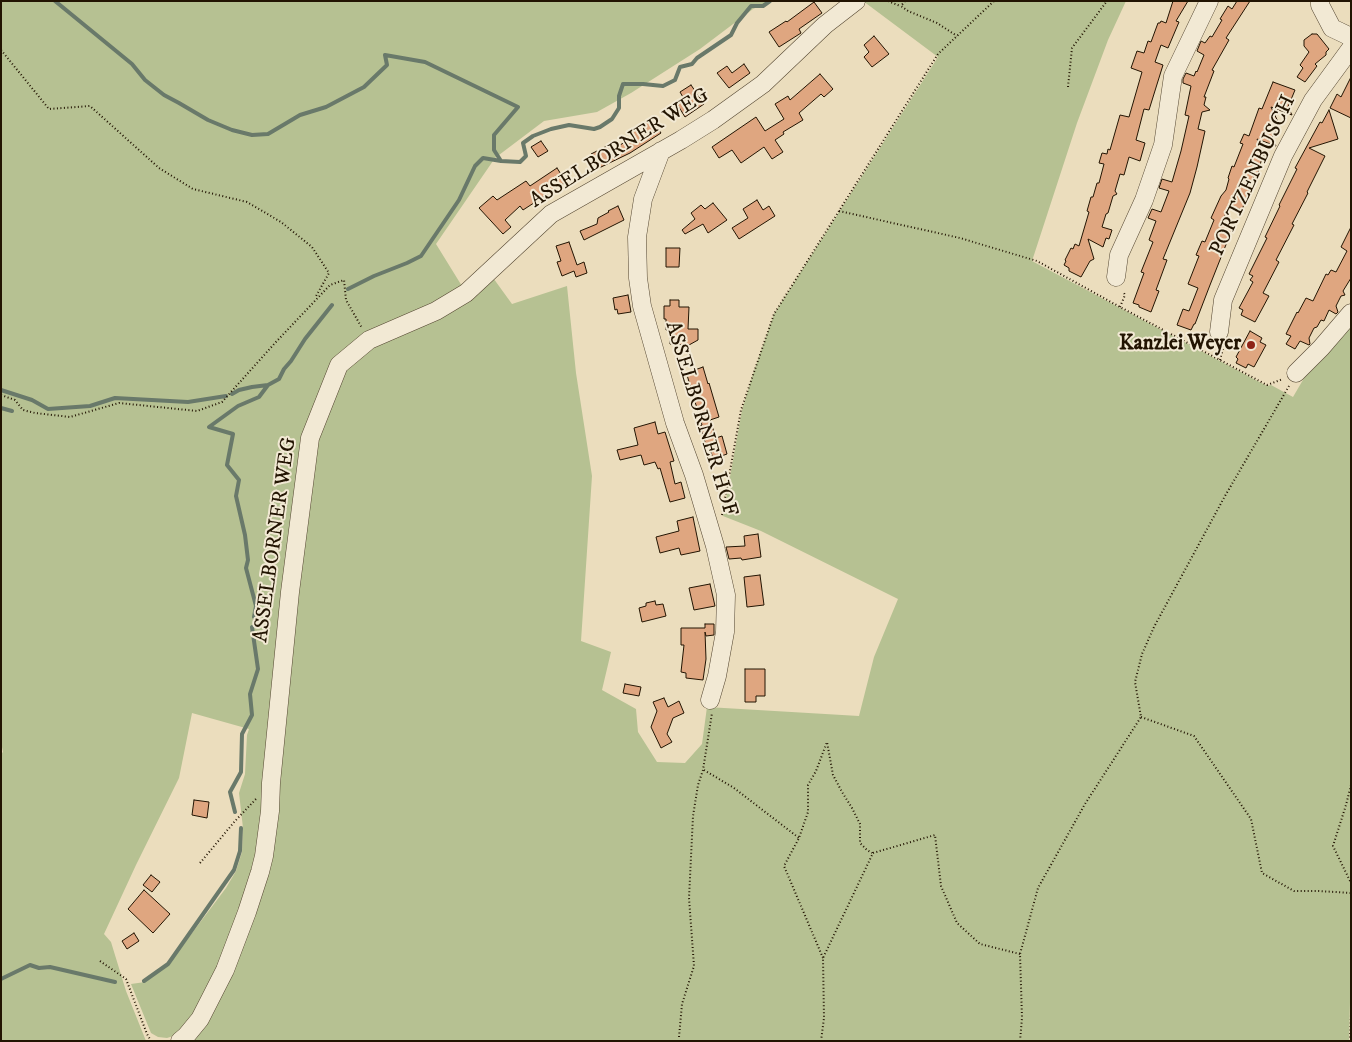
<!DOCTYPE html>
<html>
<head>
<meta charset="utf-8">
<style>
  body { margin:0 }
  #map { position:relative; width:1352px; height:1042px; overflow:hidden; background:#ebddbd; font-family:"IM FELL DW Pica",serif }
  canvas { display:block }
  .frame { position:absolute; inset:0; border:2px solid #221402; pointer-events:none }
</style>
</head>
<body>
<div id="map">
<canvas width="1352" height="1042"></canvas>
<div class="frame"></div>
</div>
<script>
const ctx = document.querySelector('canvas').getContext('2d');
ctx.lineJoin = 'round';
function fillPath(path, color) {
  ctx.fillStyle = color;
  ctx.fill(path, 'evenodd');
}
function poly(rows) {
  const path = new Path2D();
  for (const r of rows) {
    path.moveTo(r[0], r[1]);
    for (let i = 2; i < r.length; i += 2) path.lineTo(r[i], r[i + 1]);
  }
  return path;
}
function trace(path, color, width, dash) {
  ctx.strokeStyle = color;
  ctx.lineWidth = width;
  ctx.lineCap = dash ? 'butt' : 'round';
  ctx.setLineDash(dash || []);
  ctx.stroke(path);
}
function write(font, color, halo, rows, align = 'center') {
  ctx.font = font + ' "IM FELL DW Pica",serif';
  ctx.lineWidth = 4;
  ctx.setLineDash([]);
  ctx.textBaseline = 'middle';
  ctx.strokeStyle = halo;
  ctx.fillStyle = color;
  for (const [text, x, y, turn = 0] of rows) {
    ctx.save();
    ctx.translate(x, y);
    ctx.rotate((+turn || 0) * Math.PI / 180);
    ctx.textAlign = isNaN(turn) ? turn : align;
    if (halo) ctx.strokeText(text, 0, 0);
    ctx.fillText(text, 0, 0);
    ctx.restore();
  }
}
fillPath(poly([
  [1,1,771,1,753,9,700,49,631,93,597,112,544,121,495,158,436,244,465,291,337,365,308,438,261,854,222,964,182,1033,167,1038,158,1037,151,1033,131,984,145,982,168,965,226,888,236,871,242,852,243,828,239,793,245,774,247,735,249,729,192,713,179,778,136,865,104,934,111,942,126,991,146,1041,1,1041,1,754,3,752,1,742],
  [863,1,1126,1,1108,40,1077,123,1032,261,1267,386,1271,385,1293,397,1321,349,1351,312,1351,964,1349,1041,187,1041,252,912,313,440,340,368,491,275,512,304,567,286,576,373,592,476,581,641,611,652,602,690,636,709,638,732,657,762,685,763,702,744,707,707,859,716,874,657,898,599,761,531,723,516,742,410,754,371,774,314,938,57]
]), '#b6c192');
trace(poly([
  [55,1,132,64,145,80,164,95,179,103,208,120,232,130,252,135,268,134,300,115,326,107,364,87,387,65,385,55,425,62,518,107,494,135,494,150,501,161],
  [348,289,374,276,407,263,421,256,459,200,475,166,483,158,501,161,520,162,526,156,523,143,533,136,551,129,569,125,594,129,600,127,612,119,619,108,619,96,623,84,643,84,663,86,675,80,680,67,692,64,697,58,731,35,737,23,751,6,763,6,770,1],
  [1,390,32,400,48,409,90,406,115,398,188,402,226,396],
  [232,394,239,390,252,387,268,385],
  [1,408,12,411],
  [235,812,230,792,241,772,242,734,252,715,250,694,258,669,252,627,260,624,254,617,256,606,246,568,248,560,245,535,236,496,239,480,227,465,233,434,209,427,238,406,259,397,268,385,279,379,284,369,291,361,305,339,332,305],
  [1,979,30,965,39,968,50,967,115,982],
  [144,981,168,964,234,870,240,851,241,828]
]), '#69796a', 4);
const building = poly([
  [1173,1,1188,1,1176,21,1179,22,1168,48,1161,45,1155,62,1163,65,1149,110,1144,109,1136,140,1145,143,1140,161,1129,157,1124,175,1120,174,1115,191,1117,194,1113,196,1108,213,1106,214,1102,227,1112,230,1109,239,1106,238,1103,247,1088,239,1094,259,1090,261,1081,277,1069,271,1069,268,1064,265,1066,261,1065,260,1071,248,1073,249,1075,244,1079,246,1089,212,1087,211,1091,197,1093,197,1097,183,1099,183,1104,164,1099,163,1102,153,1107,154,1108,149,1110,150,1120,115,1129,117,1142,72,1131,68,1137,51,1144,53,1148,41,1151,42,1158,23,1160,23,1161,21,1166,23,1173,1],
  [1237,1,1250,1,1226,38,1229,40,1212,70,1214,71,1204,97,1206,97,1204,105,1210,110,1202,112,1198,129,1205,131,1197,167,1190,193,1163,259,1167,260,1156,290,1159,291,1151,312,1139,307,1139,305,1133,303,1144,273,1141,272,1153,242,1149,240,1156,221,1148,218,1152,209,1161,212,1169,191,1159,188,1162,179,1172,182,1181,151,1189,116,1185,115,1191,86,1183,83,1183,79,1186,73,1194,76,1196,71,1197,72,1204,55,1197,51,1201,41,1205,43,1210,36,1212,37,1222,20,1220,19,1228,6,1232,9,1237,1],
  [814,2,822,13,799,29,801,33,779,47,769,32,786,21,787,22,814,2],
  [1312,34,1317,34,1329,49,1326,52,1326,55,1315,64,1317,66,1305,82,1297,77,1303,68,1300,65,1309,52,1304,46,1304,40,1312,34],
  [874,36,889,54,872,67,864,57,869,52,864,45,874,36],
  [744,64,750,73,729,88,717,73,727,66,732,73,744,64],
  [820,74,833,89,824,97,821,94,799,113,803,120,783,132,784,134,775,140,783,152,772,159,764,147,741,163,732,150,719,158,712,147,756,117,765,131,784,119,775,104,788,96,790,100,820,74],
  [1351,77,1351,118,1330,108,1337,94,1341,97,1351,77],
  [1273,82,1295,90,1288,107,1292,115,1271,107,1280,126,1277,127,1272,138,1276,146,1257,139,1265,158,1262,159,1258,170,1259,173,1255,175,1249,186,1250,187,1242,210,1229,205,1222,223,1233,227,1210,285,1195,324,1194,324,1191,330,1177,325,1183,309,1189,311,1198,288,1188,284,1199,256,1196,255,1202,241,1205,242,1214,220,1211,218,1221,196,1226,190,1229,179,1228,178,1232,166,1234,167,1243,144,1240,143,1244,134,1249,136,1259,108,1262,109,1273,82],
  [691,85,704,104,685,117,677,104,684,99,680,92,691,85],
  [1329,110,1338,139,1309,148,1325,156,1307,192,1308,193,1292,224,1294,225,1276,260,1279,262,1263,293,1269,296,1255,322,1241,315,1243,310,1239,308,1253,282,1250,280,1253,276,1249,274,1267,238,1265,237,1280,206,1279,205,1297,169,1295,168,1320,122,1322,123,1329,110],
  [651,119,661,133,630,153,599,168,591,154,609,145,612,150,633,137,631,133,651,119],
  [541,141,548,151,538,157,531,147,541,141],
  [557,168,566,182,523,210,520,206,505,220,511,227,503,234,479,208,493,196,497,200,526,181,530,186,557,168],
  [757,200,763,210,769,206,775,216,739,239,732,228,748,218,743,209,757,200],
  [713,203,727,220,708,233,703,224,685,234,682,230,695,219,691,213,701,205,705,209,713,203],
  [618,206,624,220,584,240,580,231,597,224,598,218,609,212,608,211,618,206],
  [1351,227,1351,278,1343,291,1345,295,1341,296,1336,306,1338,312,1336,314,1329,310,1324,321,1321,320,1317,327,1314,328,1309,338,1310,344,1309,345,1300,341,1295,349,1286,344,1291,336,1286,334,1297,312,1298,313,1306,298,1313,301,1326,274,1328,275,1331,270,1336,272,1347,251,1341,247,1351,227],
  [569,242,577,265,584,262,587,273,576,277,574,271,562,276,557,262,561,261,556,246,569,242],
  [666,248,680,248,679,267,666,267,666,248],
  [628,295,631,312,618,314,617,309,615,310,613,298,628,295],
  [670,300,679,300,679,307,689,307,688,329,698,329,698,340,689,345,670,344,670,330,666,330,666,319,664,319,664,306,670,306,670,300],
  [1250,331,1262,338,1260,342,1266,345,1254,367,1248,364,1246,368,1236,363,1238,359,1236,357,1250,331],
  [703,367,708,384,709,383,719,417,710,420,716,438,722,436,727,454,713,459,711,452,705,454,702,443,705,442,700,426,702,425,687,375,693,373,692,371,703,367],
  [655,422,658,434,665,432,674,461,670,462,675,484,681,482,685,498,670,502,660,468,658,469,655,462,644,465,641,455,620,460,617,450,638,445,634,428,655,422],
  [693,517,700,551,681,555,679,548,660,553,656,537,679,531,677,521,693,517],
  [758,534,761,557,742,560,741,558,729,559,726,547,745,546,744,536,758,534],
  [760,575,764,605,747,607,744,577,760,575],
  [710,584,715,606,694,610,689,588,710,584],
  [655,601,656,605,663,604,666,616,642,622,639,608,646,606,646,603,655,601],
  [705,624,714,624,714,635,706,636,705,632,706,659,703,680,686,678,686,673,681,672,684,645,681,645,681,628,705,628,705,624],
  [745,669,765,669,765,696,756,696,756,702,745,702,745,669],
  [625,684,641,687,639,696,623,693,625,684],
  [664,698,668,707,679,701,684,713,673,718,667,734,672,742,661,748,651,727,657,711,653,702,664,698],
  [194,800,209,802,207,818,192,815,194,800],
  [151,875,160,882,152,892,143,885,151,875],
  [144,890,170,914,153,933,128,909,144,890],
  [134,933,139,941,127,949,122,941,134,933]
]);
fillPath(building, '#dfa680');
trace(building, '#221402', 1);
const minor = poly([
  [1320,1,1320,5,1332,28,1351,37],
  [661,151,643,199,637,237,638,278,642,306,675,423,694,475,715,546,726,595,725,632,717,676,710,700],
  [1116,277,1119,255,1144,200,1163,145,1173,76,1209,1],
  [1219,332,1223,300,1283,156,1313,100,1351,48],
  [1296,373,1321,348,1351,313],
  [180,1041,186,1036,200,1019,225,970,247,912,260,872,264,856,270,811,271,783,290,592,310,438,339,365,369,340,436,311,466,293,551,214,681,140,713,120,763,84,825,25,856,1]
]);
trace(minor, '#544631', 19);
trace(poly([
  [888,1,900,6],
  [905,1,901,6,908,11,937,23,957,36],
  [1,50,49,109,90,106,159,168,193,189,247,202,281,222,312,247,329,273,315,298],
  [1068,87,1072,48,1107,1],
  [839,211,960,238,1037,261,1120,307,1267,385,1283,379],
  [1120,307,1125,295,1123,291],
  [1196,347,1202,336,1205,335],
  [1220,360,1224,345],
  [1,395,15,400,23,410,35,413,70,417,119,403,197,411,222,402,275,343,330,285,344,280,346,300,362,328],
  [722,515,741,410,774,314,938,54,994,1],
  [1141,717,1194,736,1251,819,1262,873,1294,891,1319,891,1351,893],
  [704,770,734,788,799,838],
  [1351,785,1346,805,1333,846,1351,883],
  [200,863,235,821,256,799],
  [823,958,784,866,799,838,808,812,808,785,816,771,827,742,833,775,842,792,852,808,860,824,860,843,867,850,872,853],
  [100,961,126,979,147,1034,151,1041],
  [679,1037,682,1004,694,966,689,898,693,816,698,785,703,770,712,713],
  [821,1041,824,1018,823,958,873,853,935,835,941,886,957,923,980,944,1020,954],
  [1020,1041,1022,1018,1020,954,1038,888,1085,804,1141,717,1135,682,1142,654,1154,627,1225,496,1289,386],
  [1350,1041,1351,1014]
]), '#221402', 2, [1, 2.5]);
trace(minor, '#f2e9d4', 18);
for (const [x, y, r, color] of [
  [1251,345,5,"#8f2418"]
]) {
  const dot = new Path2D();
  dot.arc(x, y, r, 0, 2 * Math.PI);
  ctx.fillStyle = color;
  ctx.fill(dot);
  trace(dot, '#f2e9d4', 2);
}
write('21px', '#221402', '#f2e9d4', [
  ["ASSELBORNER WEG",620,149,-32],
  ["PORTZENBUSCH",1254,176,-65],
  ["ASSELBORNER HOF",700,419,73],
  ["ASSELBORNER WEG",276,540,-82]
]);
write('bold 21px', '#221402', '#f2e9d4', [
  ["Kanzlei Weyer",1241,345]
], 'right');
</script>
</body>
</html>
